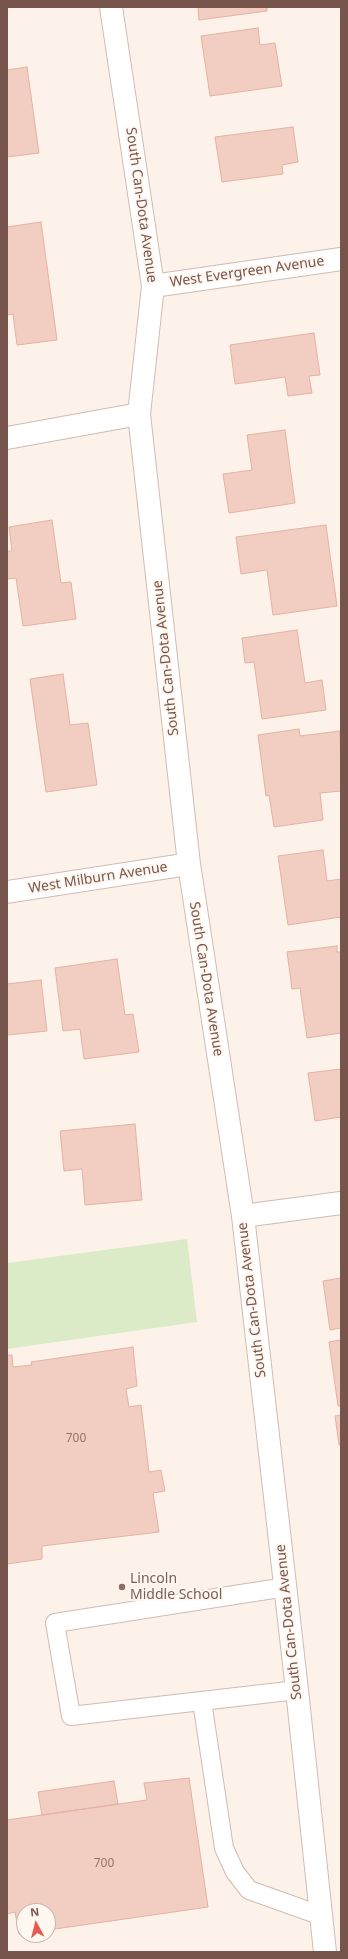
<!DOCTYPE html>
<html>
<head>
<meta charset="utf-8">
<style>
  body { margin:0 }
  #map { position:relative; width:348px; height:1959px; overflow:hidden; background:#fcf2e9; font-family:"Noto Sans",sans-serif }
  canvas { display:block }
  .frame { position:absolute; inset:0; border:8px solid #77554c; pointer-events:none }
  .north { position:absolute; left:16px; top:1903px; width:40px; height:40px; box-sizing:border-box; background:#fff7f0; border:1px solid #c9b6ae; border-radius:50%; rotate:353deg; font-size:11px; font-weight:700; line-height:16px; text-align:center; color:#77554c }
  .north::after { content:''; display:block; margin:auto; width:14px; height:18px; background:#e55b4f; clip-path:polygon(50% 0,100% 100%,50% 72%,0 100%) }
</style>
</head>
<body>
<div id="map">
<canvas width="348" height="1959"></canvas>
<div class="frame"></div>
<div class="north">N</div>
</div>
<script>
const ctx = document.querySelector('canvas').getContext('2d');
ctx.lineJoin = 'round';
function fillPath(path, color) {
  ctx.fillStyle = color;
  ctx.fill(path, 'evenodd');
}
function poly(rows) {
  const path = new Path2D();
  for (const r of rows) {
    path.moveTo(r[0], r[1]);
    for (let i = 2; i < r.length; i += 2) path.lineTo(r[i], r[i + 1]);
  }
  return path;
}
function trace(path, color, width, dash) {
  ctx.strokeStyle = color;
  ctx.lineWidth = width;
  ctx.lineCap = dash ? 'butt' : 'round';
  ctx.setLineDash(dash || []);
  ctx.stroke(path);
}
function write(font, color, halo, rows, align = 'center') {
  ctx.font = font + ' "Noto Sans",sans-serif';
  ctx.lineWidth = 4;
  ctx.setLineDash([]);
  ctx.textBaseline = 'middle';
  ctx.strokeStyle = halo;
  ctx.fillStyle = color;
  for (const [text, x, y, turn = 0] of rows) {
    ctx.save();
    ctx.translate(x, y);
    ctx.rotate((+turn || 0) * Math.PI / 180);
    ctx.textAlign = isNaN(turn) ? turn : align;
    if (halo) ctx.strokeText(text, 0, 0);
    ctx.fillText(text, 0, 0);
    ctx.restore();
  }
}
fillPath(poly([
  [187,1239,197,1322,7,1349,7,1263]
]), '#dbebc7');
const building = poly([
  [198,7,267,7,267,11,199,20,198,7],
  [258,28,260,45,275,43,282,86,210,96,201,36,258,28],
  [27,67,39,153,7,157,7,70,27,67],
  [293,127,298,162,282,165,283,174,222,182,215,137,293,127],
  [41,222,57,340,17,345,13,314,7,315,7,227,41,222],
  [314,333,320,375,309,376,312,393,288,396,285,377,235,384,230,345,314,333],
  [285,430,295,503,229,513,223,474,252,470,247,435,285,430],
  [52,520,61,583,71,582,76,619,23,626,16,578,7,579,7,551,12,551,9,527,52,520],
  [326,525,337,606,273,615,267,570,241,574,236,537,326,525],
  [297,630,305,683,322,680,326,710,262,719,254,662,245,663,242,638,297,630],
  [63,674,70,725,88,723,97,785,46,792,30,679,63,674],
  [299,729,300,736,340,731,341,791,320,793,323,820,274,827,269,795,266,796,258,735,299,729],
  [323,850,327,881,341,879,341,917,288,925,278,856,323,850],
  [337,946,337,952,341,952,341,1033,307,1038,300,988,292,989,287,952,337,946],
  [117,959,125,1015,133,1014,139,1052,84,1059,80,1029,63,1031,55,968,117,959],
  [41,980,47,1031,7,1035,7,984,41,980],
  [341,1069,341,1117,315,1121,308,1073,341,1069],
  [135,1124,142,1200,85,1205,82,1169,64,1171,60,1131,135,1124],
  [341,1278,341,1328,330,1330,323,1281,341,1278],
  [341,1340,341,1406,338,1406,329,1342,341,1340],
  [133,1347,137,1386,126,1389,129,1407,141,1405,149,1472,161,1470,165,1491,153,1493,159,1532,42,1546,42,1559,7,1564,7,1355,12,1355,13,1367,32,1365,31,1362,133,1347],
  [341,1415,341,1445,339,1445,335,1416,341,1415],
  [189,1778,208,1907,48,1930,48,1911,24,1911,24,1934,19,1934,15,1912,7,1914,7,1820,147,1800,144,1783,189,1778],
  [114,1781,118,1804,42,1815,38,1792,114,1781]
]);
fillPath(building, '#f2cdc1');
trace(building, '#e5b1a1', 1);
const service = poly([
  [286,1587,55,1623,71,1716,297,1690],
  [202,1701,224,1848,235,1872,249,1890,322,1916]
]);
const minor = poly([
  [111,7,153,286,139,414,189,864,243,1216,297,1690,325,1952],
  [153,286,341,259],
  [7,438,139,414],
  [7,892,189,864],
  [243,1216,341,1203]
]);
trace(service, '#d1bbb1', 20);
trace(minor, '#d1bbb1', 24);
trace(service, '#fff', 18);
trace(minor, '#fff', 22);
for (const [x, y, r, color] of [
  [122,1587,4,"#8d6e63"]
]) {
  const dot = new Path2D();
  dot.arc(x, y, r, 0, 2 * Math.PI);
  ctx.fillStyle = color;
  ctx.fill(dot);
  trace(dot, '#fff7f0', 1.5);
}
write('12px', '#967369', null, [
  ["700",76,1439],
  ["700",104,1864]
]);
write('14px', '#77554c', '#fff7f0', [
  ["South Can-Dota Avenue",141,205,82],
  ["West Evergreen Avenue",247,272,-8],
  ["South Can-Dota Avenue",166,658,-96],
  ["West Milburn Avenue",98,878,-9],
  ["South Can-Dota Avenue",206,979,81],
  ["South Can-Dota Avenue",252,1300,-97],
  ["South Can-Dota Avenue",289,1622,-96]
]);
write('14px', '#785e54', '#fff7f0', [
  ["Lincoln",130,1579],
  ["Middle School",130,1595]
], 'left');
</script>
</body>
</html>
